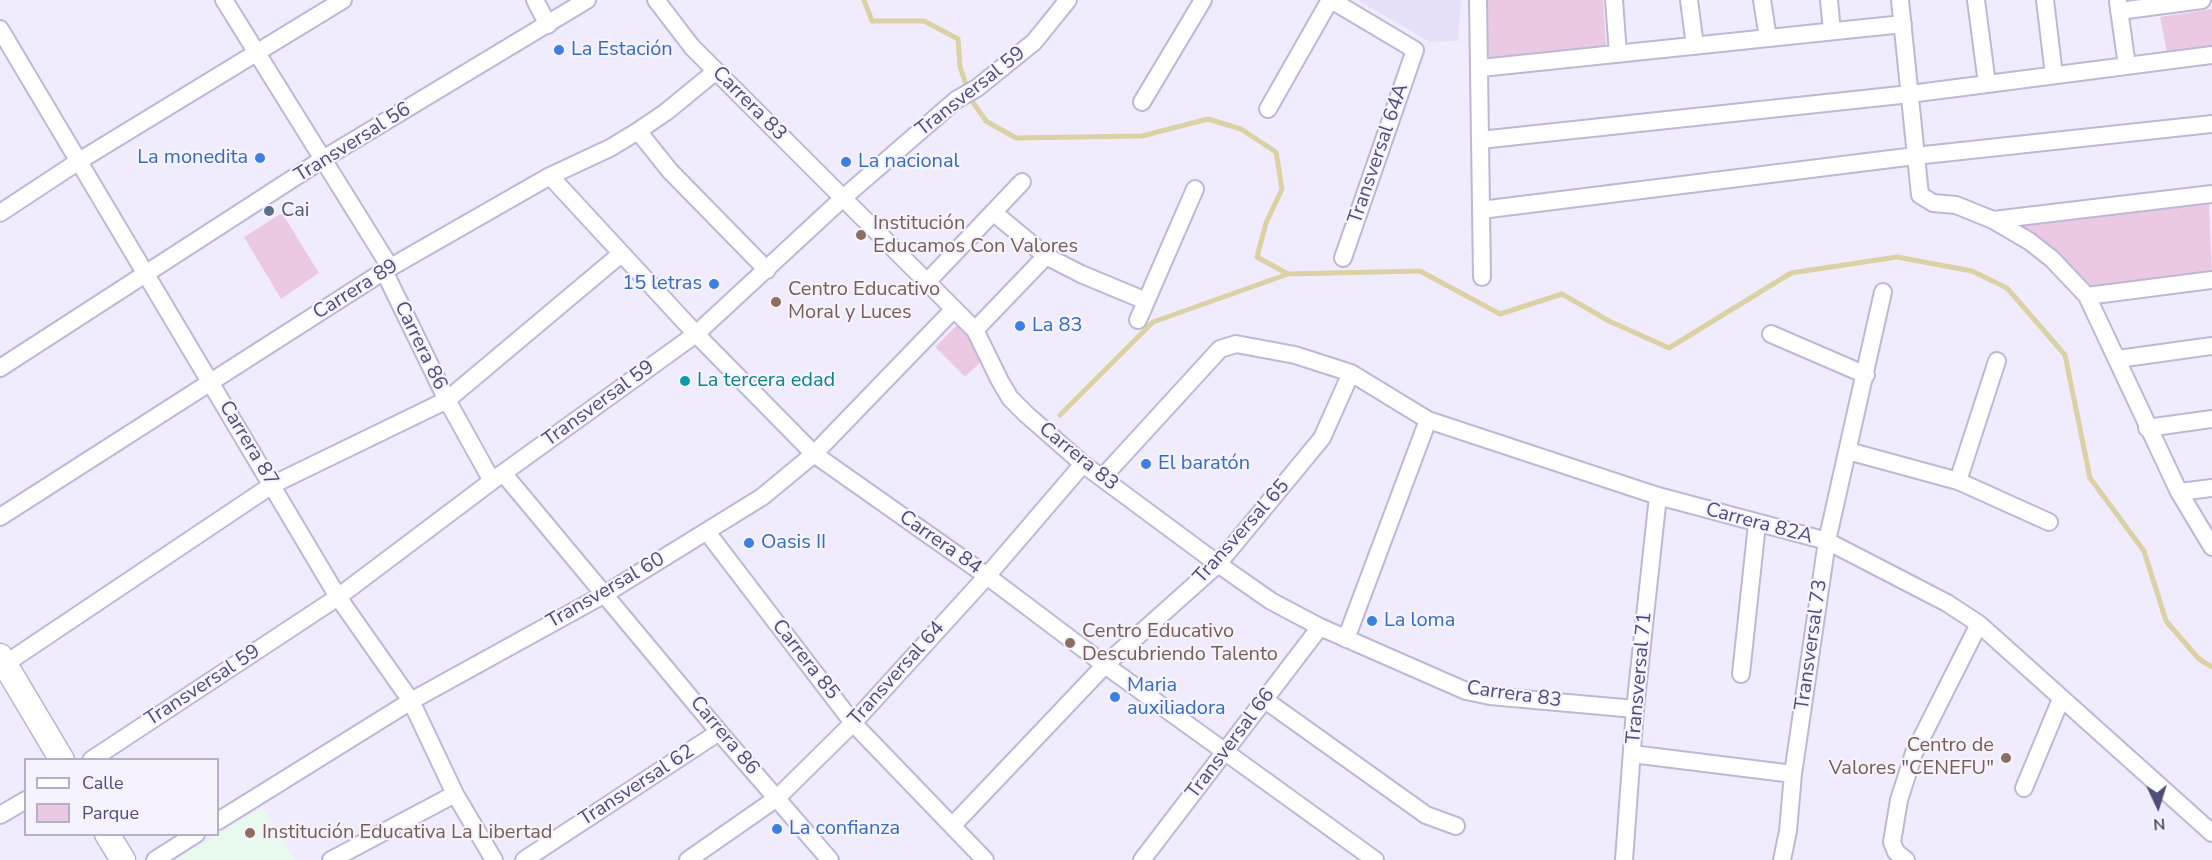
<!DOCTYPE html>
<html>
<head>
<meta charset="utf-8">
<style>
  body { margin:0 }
  #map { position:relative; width:2212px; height:860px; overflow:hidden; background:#f1ecfd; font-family:"Nunito Sans",sans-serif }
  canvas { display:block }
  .legend { position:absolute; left:24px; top:758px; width:195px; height:78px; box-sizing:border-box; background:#f6f3ff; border:2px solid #b3b1ca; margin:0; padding:8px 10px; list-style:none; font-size:18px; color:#4f4d7a }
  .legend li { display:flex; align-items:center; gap:12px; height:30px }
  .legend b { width:30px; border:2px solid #b3b1ca }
  .north { position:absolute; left:2128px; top:776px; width:60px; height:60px; -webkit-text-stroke:4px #f6f3ff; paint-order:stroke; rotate:176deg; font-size:16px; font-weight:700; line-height:24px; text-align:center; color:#4f4d7a }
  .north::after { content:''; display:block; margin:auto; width:21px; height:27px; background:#4f4d7a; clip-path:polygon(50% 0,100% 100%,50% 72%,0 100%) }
</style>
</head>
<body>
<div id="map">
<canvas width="2212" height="860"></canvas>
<ul class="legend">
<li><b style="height:8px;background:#fff"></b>Calle</li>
<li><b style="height:16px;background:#ecc9e2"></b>Parque</li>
</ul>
<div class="north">N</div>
</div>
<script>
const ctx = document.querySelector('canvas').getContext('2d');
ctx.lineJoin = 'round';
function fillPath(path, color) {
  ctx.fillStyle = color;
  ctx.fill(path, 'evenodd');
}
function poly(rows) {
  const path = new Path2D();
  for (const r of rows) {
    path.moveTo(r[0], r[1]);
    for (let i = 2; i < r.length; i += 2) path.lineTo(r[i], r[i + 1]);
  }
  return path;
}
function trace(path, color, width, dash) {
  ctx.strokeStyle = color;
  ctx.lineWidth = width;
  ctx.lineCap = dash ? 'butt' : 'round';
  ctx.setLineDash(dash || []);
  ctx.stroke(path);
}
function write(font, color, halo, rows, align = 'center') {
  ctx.font = font + ' "Nunito Sans",sans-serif';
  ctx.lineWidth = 4.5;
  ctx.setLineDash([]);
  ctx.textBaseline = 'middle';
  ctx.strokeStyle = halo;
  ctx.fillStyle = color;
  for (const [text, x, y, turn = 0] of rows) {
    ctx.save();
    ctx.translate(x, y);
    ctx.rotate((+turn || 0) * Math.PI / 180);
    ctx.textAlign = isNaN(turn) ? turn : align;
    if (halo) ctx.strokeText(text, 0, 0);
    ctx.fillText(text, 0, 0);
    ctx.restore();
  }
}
fillPath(poly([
  [1357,0,1461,0,1458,41,1430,42]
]), '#e6e0fa');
fillPath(poly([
  [263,807,295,860,178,860,177,859]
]), '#e8faed');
fillPath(poly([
  [1483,0,1603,0,1606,45,1485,61],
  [2212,9,2212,47,2167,53,2160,17],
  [2209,202,2212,275,2089,291,2010,225],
  [282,213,319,273,281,299,244,237],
  [958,324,989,354,965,377,935,347]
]), '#ecc9e2');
trace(poly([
  [864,0,872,21,924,21,958,39,960,67,972,101,986,121,1016,138,1142,136,1208,119,1241,129,1276,152,1282,189,1266,223,1257,257,1288,274],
  [1060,415,1153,322,1288,274,1420,271,1500,314,1562,294,1609,321,1669,348,1791,273,1897,257,1972,271,2007,288,2065,355,2090,478,2144,551,2166,621,2199,659,2212,667]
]), '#dad2a4', 5);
const street = poly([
  [224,0,390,267,384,271,447,400,492,481],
  [535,0,548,25],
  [656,0,692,47,975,330,1000,381,1010,398,1026,414,1083,464,1218,564,1271,601,1320,627,1466,691,1490,696,1635,709],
  [1331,0,1415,50,1343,258],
  [1478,0,1482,277],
  [1614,0,1618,54],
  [1689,0,1695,46],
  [1762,0,1768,38],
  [1829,0,1832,31],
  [1900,0,1920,195,1933,203,1956,205,1993,220,2029,241,2052,259,2087,296,2179,492,2212,547],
  [1976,0,1987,84],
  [2045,0,2054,75],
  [2118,2,2127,66],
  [2119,11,2202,0],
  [0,29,338,597,411,701,455,794,494,860],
  [1481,68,1903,24],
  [1142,102,1203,0],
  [1268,109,1330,0],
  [638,131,670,171,767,270],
  [1480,140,1910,94,2212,55],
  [550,176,696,334,814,454,987,576,1105,665,1375,860],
  [1481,210,1915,156,2212,124],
  [993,212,1046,256,1081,274,1146,301],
  [0,213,79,161,343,0],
  [1993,220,2212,194],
  [926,283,1022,182],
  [2087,296,2212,280],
  [1138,320,1195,189],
  [975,330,1046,256],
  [1771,334,1866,375],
  [2118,359,2212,346],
  [0,368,323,159,587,0],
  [2147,428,2212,419],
  [1848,451,1958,481,2049,522],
  [503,473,719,732,830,860],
  [1102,478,1220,349,1236,344,1295,355,1351,373,1428,420,1658,496,1827,541,1947,603,1979,624,2212,833],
  [1958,481,1997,361],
  [2179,492,2212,488],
  [0,517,384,271,550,176,610,148,638,131,666,112,716,71],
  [707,532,853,723,985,860],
  [1346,639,1428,420],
  [5,664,272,485,447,400,621,254],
  [1741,674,1757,524],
  [1265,700,1426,815,1456,826],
  [1632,754,1793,774],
  [91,760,338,597,492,481,696,334,843,198,956,100,977,88,1034,42,1068,0],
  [2024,788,2061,699],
  [0,815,26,800],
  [218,821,411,701,605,594,762,497,814,454,954,309],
  [954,824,1105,665,1218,564,1322,438,1351,373],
  [155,860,196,834],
  [331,860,455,794],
  [524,860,719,732],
  [688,860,777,798,853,723,987,576,1083,464],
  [1142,860,1320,627],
  [1624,860,1635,709,1658,496],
  [1782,860,1788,831,1793,774,1827,541,1883,292],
  [1906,860,1896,852,1892,842,1899,800,1914,753,1979,624]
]);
const secondary = poly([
  [0,656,62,760],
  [107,834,123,860]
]);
trace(street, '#bdb8d8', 20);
trace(secondary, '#b7b3d8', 27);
trace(street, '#fff', 16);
trace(secondary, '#fff', 24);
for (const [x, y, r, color] of [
  [559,50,6,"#3f7fe0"],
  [260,158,6,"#3f7fe0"],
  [846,162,6,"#3f7fe0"],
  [269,211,6,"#5c6f8a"],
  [861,235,6,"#8d6e63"],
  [714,284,6,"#3f7fe0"],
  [776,302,6,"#8d6e63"],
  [1020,326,6,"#3f7fe0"],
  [685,381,6,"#0f9aa8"],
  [1146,464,6,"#3f7fe0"],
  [749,543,6,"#3f7fe0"],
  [1372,621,6,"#3f7fe0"],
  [1070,643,6,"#8d6e63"],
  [1115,697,6,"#3f7fe0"],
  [2006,758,6,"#8d6e63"],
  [777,829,6,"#3f7fe0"],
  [250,833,6,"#8d6e63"]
]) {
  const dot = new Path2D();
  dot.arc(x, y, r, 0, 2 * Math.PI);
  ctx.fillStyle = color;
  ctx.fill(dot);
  trace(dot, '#f6f3ff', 2);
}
write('20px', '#366cbe', '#f6f3ff', [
  ["La Estación",571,50],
  ["La monedita",248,158,"right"],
  ["La nacional",858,162],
  ["15 letras",702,284,"right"],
  ["La 83",1032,326],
  ["El baratón",1158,464],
  ["Oasis II",761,543],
  ["La loma",1384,621],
  ["Maria",1127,686],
  ["auxiliadora",1127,709],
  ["La confianza",789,829]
], 'left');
write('20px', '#4f4d7a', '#f6f3ff', [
  ["Transversal 59",971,92,-38],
  ["Carrera 83",749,104,45],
  ["Transversal 56",353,143,-32],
  ["Transversal 64A",1379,154,-71],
  ["Carrera 89",356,290,-32],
  ["Carrera 86",420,346,64],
  ["Transversal 59",599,404,-36],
  ["Carrera 87",248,444,59],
  ["Carrera 83",1078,457,39],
  ["Carrera 82A",1759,524,15],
  ["Transversal 65",1242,532,-48],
  ["Carrera 84",940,543,35],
  ["Transversal 60",606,591,-30],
  ["Transversal 73",1812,645,-82],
  ["Carrera 85",805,660,52],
  ["Transversal 64",897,674,-48],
  ["Transversal 71",1640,678,-85],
  ["Transversal 59",203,686,-33],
  ["Carrera 83",1514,695,8],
  ["Carrera 86",724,736,50],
  ["Transversal 66",1231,744,-53],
  ["Transversal 62",637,786,-33]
]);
write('20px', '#4e5e75', '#f6f3ff', [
  ["Cai",281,211]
], 'left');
write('20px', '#785e54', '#f6f3ff', [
  ["Institución",873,224],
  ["Educamos Con Valores",873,247],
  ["Centro Educativo",788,290],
  ["Moral y Luces",788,313],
  ["Centro Educativo",1082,632],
  ["Descubriendo Talento",1082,655],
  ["Centro de",1994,746,"right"],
  ["Valores \"CENEFU\"",1994,769,"right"],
  ["Institución Educativa La Libertad",262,833]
], 'left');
write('20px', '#0d838f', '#f6f3ff', [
  ["La tercera edad",697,381]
], 'left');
</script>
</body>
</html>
